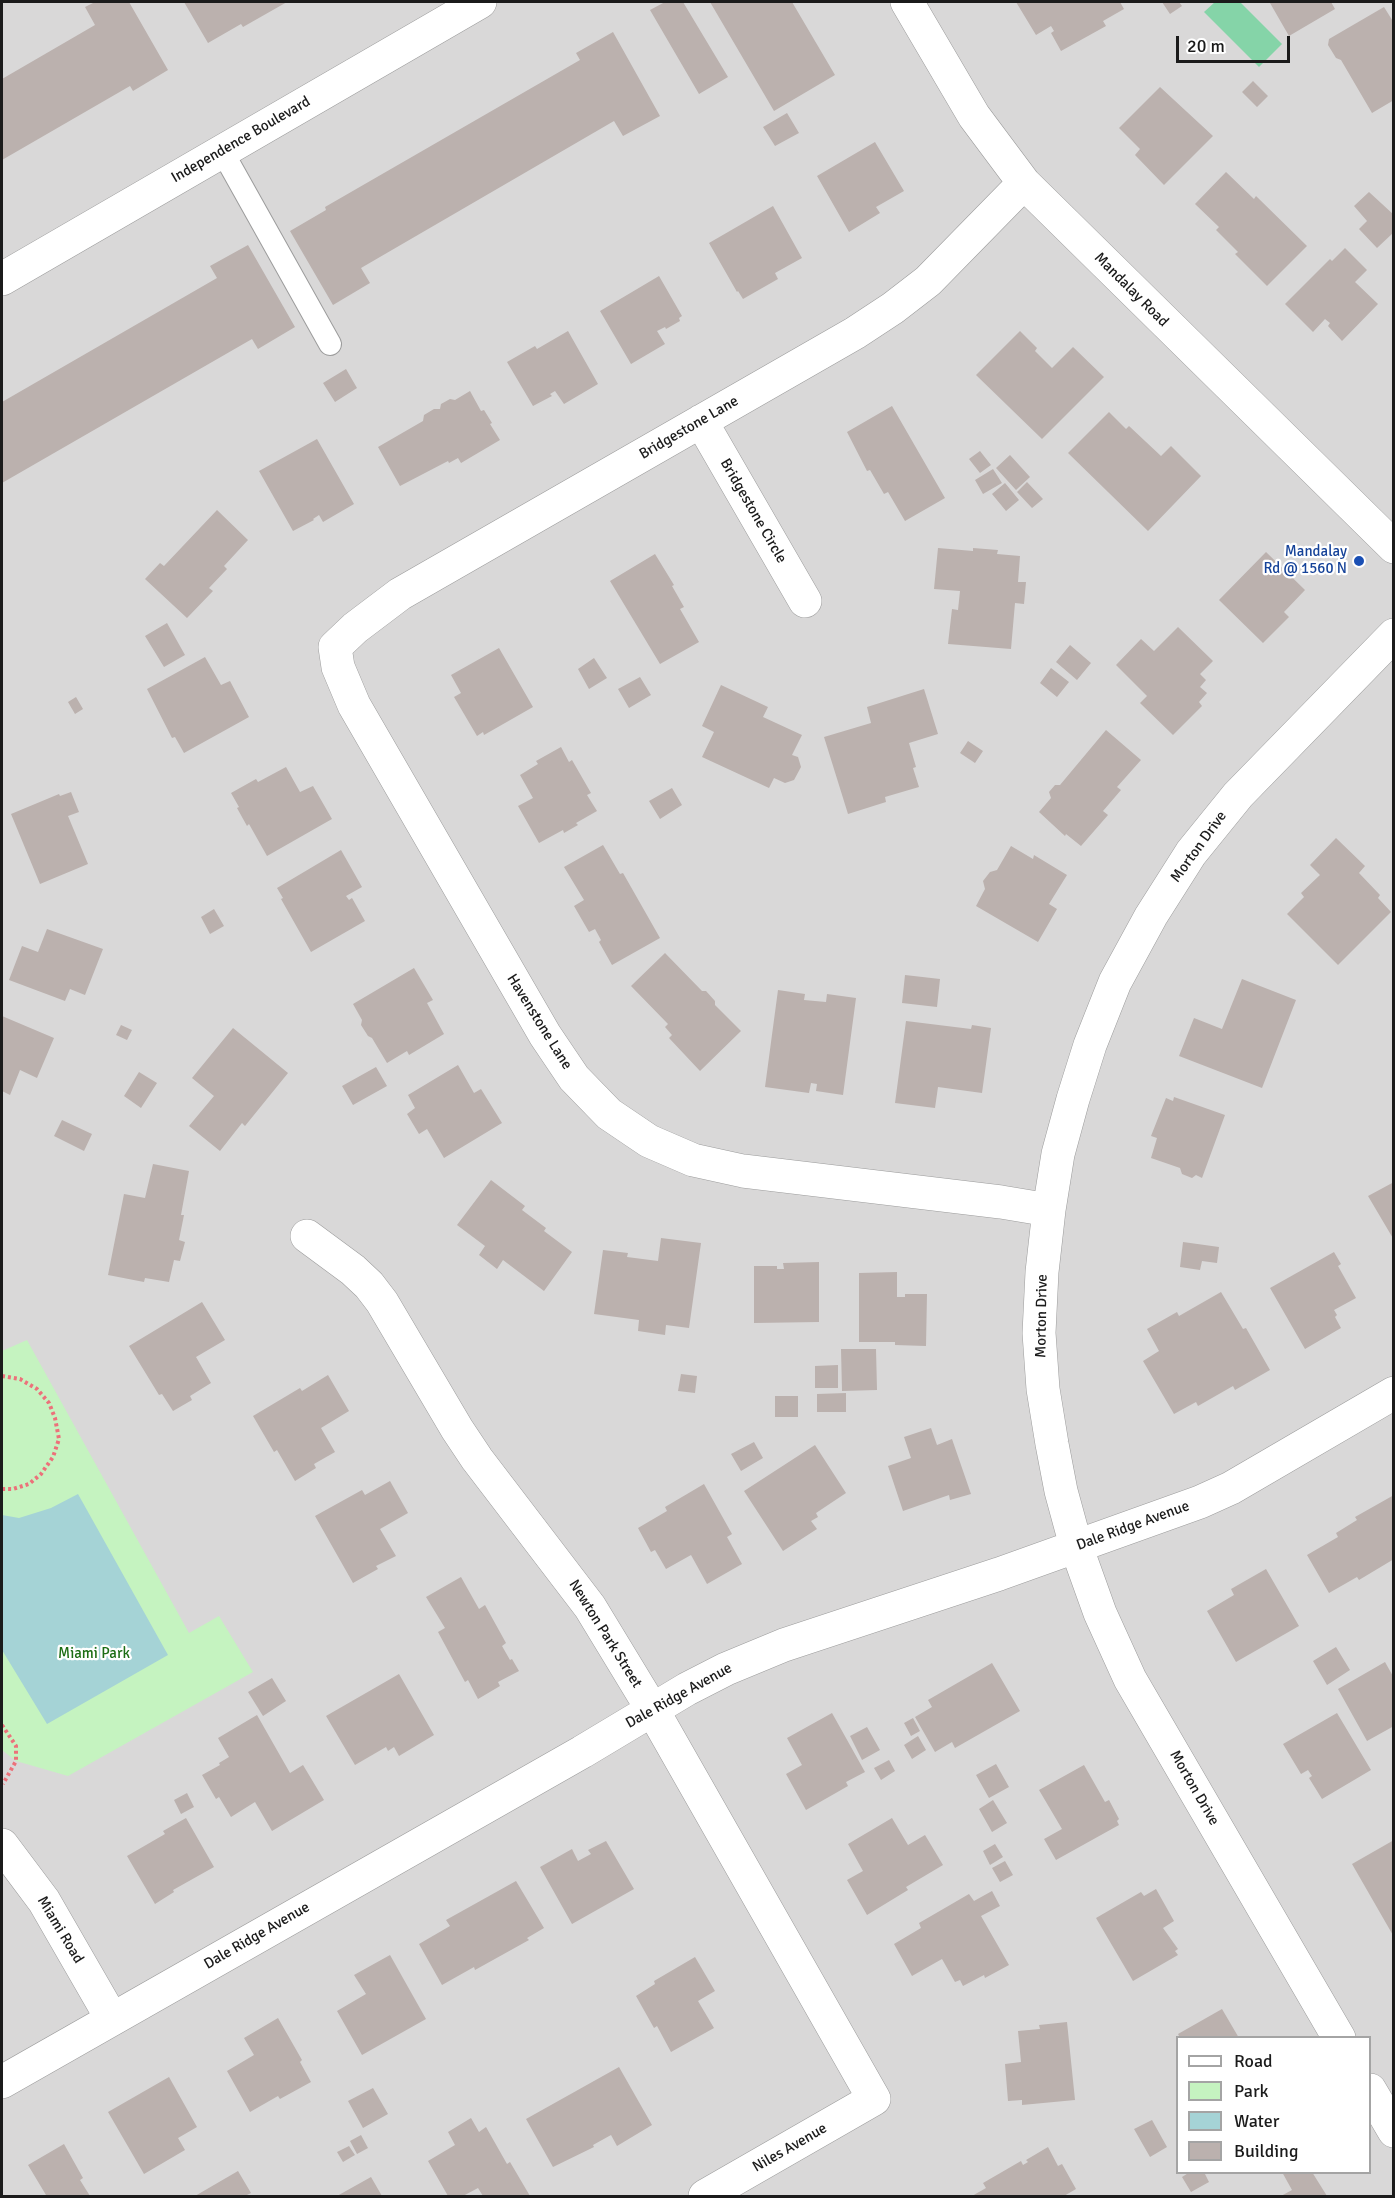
<!DOCTYPE html>
<html>
<head>
<meta charset="utf-8">
<style>
  body { margin:0 }
  #map { position:relative; width:1395px; height:2198px; overflow:hidden; background:#ebe6e1; font-family:Signika,sans-serif }
  canvas { display:block }
  .frame { position:absolute; inset:0; border:3px solid #1b1b1b; pointer-events:none }
  .legend { position:absolute; left:1176px; top:2036px; width:195px; height:138px; box-sizing:border-box; background:#fff; border:2px solid #a4a4a4; margin:0; padding:8px 10px; list-style:none; font-size:18px; color:#1b1b1b }
  .legend li { display:flex; align-items:center; gap:12px; height:30px }
  .legend b { width:30px; border:2px solid #a4a4a4 }
  .scale { position:absolute; left:1176px; top:36px; width:114px; height:27px; box-sizing:border-box; border:3px solid #1b1b1b; border-top:0; padding-left:8px; font-size:18px; line-height:21px; white-space:nowrap; color:#1b1b1b; -webkit-text-stroke:4px #fff; paint-order:stroke }
</style>
</head>
<body>
<div id="map">
<canvas width="1395" height="2198"></canvas>
<div class="frame"></div>
<ul class="legend">
<li><b style="height:8px;background:#fff"></b>Road</li>
<li><b style="height:16px;background:#c5f3c0"></b>Park</li>
<li><b style="height:16px;background:#a5d3d6"></b>Water</li>
<li><b style="height:16px;background:#bbb1ae"></b>Building</li>
</ul>
<div class="scale">20 m</div>
</div>
<script>
const ctx = document.querySelector('canvas').getContext('2d');
ctx.lineJoin = 'round';
function fillPath(path, color) {
  ctx.fillStyle = color;
  ctx.fill(path, 'evenodd');
}
function poly(rows) {
  const path = new Path2D();
  for (const r of rows) {
    path.moveTo(r[0], r[1]);
    for (let i = 2; i < r.length; i += 2) path.lineTo(r[i], r[i + 1]);
  }
  return path;
}
function trace(path, color, width, dash) {
  ctx.strokeStyle = color;
  ctx.lineWidth = width;
  ctx.lineCap = dash ? 'butt' : 'round';
  ctx.setLineDash(dash || []);
  ctx.stroke(path);
}
function write(font, color, halo, rows, align = 'center') {
  ctx.font = font + ' Signika,sans-serif';
  ctx.lineWidth = 4.5;
  ctx.setLineDash([]);
  ctx.textBaseline = 'middle';
  ctx.strokeStyle = halo;
  ctx.fillStyle = color;
  for (const [text, x, y, turn = 0] of rows) {
    ctx.save();
    ctx.translate(x, y);
    ctx.rotate((+turn || 0) * Math.PI / 180);
    ctx.textAlign = isNaN(turn) ? turn : align;
    if (halo) ctx.strokeText(text, 0, 0);
    ctx.fillText(text, 0, 0);
    ctx.restore();
  }
}
fillPath(poly([
  [2,2,1393,2,1393,2196,2,2196],
  [1178,2038,1370,2038,1370,2172,1178,2172]
]), '#d9d8d8');
fillPath(poly([
  [27,1340,189,1633,219,1616,253,1672,68,1776,16,1761,2,1750,2,1351]
]), '#c5f3c0');
fillPath(poly([
  [1215,2,1240,2,1282,44,1259,67,1204,12]
]), '#85d4a8');
fillPath(poly([
  [78,1494,168,1655,47,1724,2,1650,2,1515,19,1518,51,1508]
]), '#a5d3d6');
fillPath(poly([
  [95,2,129,2,168,70,133,91,130,86,2,160,2,79,95,25,85,7],
  [184,2,287,2,243,27,241,24,208,43],
  [665,2,683,2,728,77,699,94,650,10],
  [710,2,792,2,835,75,774,111],
  [1016,2,1120,2,1124,9,1103,21,1106,26,1061,51,1051,33,1054,31,1051,26,1036,35],
  [1162,2,1179,2,1182,6,1170,14],
  [1274,2,1331,2,1335,9,1289,36,1270,3],
  [1384,7,1394,23,1394,100,1372,113,1341,60,1336,58,1328,45,1329,39],
  [613,32,660,116,623,136,614,121,361,268,370,283,333,305,290,231,326,210,325,207,580,60,576,53],
  [1253,81,1268,96,1257,107,1242,92],
  [1160,87,1213,136,1164,185,1135,155,1140,149,1119,128],
  [787,113,799,133,775,146,763,127],
  [875,142,904,191,876,207,880,213,849,232,817,176],
  [1226,172,1254,199,1256,196,1307,246,1267,286,1235,254,1238,252,1216,230,1219,227,1195,204],
  [1369,192,1394,215,1394,232,1377,248,1359,229,1367,221,1354,206],
  [773,206,802,258,775,273,778,279,743,299,738,291,737,292,709,243],
  [248,245,295,327,258,349,252,339,2,483,2,402,217,278,210,266],
  [1345,248,1367,270,1355,282,1378,304,1342,341,1328,326,1330,323,1325,319,1313,332,1285,304,1330,259,1332,261],
  [659,276,682,316,679,318,680,321,666,329,665,327,657,331,665,344,631,364,600,311],
  [568,331,598,384,564,404,555,391,550,394,552,396,533,406,507,362,535,346,537,349],
  [1020,331,1037,348,1035,351,1052,368,1073,347,1104,377,1042,439,976,375],
  [346,369,357,388,335,402,323,383],
  [470,391,481,411,484,410,492,423,490,424,500,440,461,463,458,458,449,463,448,461,400,486,378,447,423,421,424,415,434,409,440,409,441,404,450,399,455,400],
  [892,406,945,498,905,521,888,492,884,494,870,470,867,471,847,432],
  [1109,412,1126,429,1129,426,1161,456,1171,446,1201,476,1148,531,1068,453],
  [317,439,354,504,323,522,319,515,313,519,314,520,293,531,259,471],
  [980,451,991,465,980,473,969,459],
  [1010,455,1030,477,1016,490,996,468],
  [993,469,1002,483,983,494,975,480],
  [1027,482,1043,499,1032,508,1017,492],
  [1005,483,1019,500,1006,511,992,494],
  [217,510,248,540,224,566,227,569,209,588,213,591,187,618,145,579,160,563,164,566],
  [938,548,973,551,973,548,998,550,997,554,1020,556,1018,582,1026,582,1024,604,1015,603,1011,649,948,644,952,609,958,610,960,591,934,589],
  [1266,552,1305,590,1284,612,1289,617,1263,643,1219,600],
  [655,554,674,585,672,586,684,607,680,609,699,642,660,664,610,581],
  [167,623,185,655,164,667,145,636],
  [1178,627,1213,661,1200,674,1206,680,1200,687,1207,693,1199,702,1202,706,1173,735,1140,703,1147,696,1116,665,1141,639,1154,651],
  [1070,645,1091,663,1077,680,1056,662],
  [499,648,533,707,484,735,483,732,477,736,454,697,461,693,451,675],
  [205,657,221,685,230,681,249,717,184,753,175,737,172,738,147,689],
  [594,658,607,678,589,689,578,669],
  [1051,668,1069,682,1057,697,1040,683],
  [640,677,651,695,629,708,618,689],
  [721,685,768,707,763,717,802,735,792,755,798,757,801,767,794,780,785,783,774,778,769,788,702,757,714,732,702,726],
  [924,689,938,734,909,743,916,767,913,768,919,787,885,797,886,802,848,814,824,737,871,723,867,707],
  [76,697,83,709,75,714,68,702],
  [1106,730,1141,760,1117,787,1121,790,1103,811,1108,815,1081,846,1066,834,1065,836,1039,812,1051,798,1049,792,1055,785,1060,785],
  [968,741,983,751,975,763,960,753],
  [561,747,569,762,572,760,591,793,587,795,597,811,576,823,578,825,564,833,563,830,539,843,518,806,533,798,520,775,538,764,536,761],
  [286,767,300,792,313,786,332,819,267,856,249,824,247,826,237,808,239,807,231,793,256,779,258,782],
  [672,788,682,805,660,819,649,801],
  [71,792,79,812,68,816,88,864,40,884,11,814,59,794,60,796],
  [1336,838,1365,866,1359,873,1380,895,1378,898,1391,912,1338,965,1287,914,1304,897,1301,893,1320,875,1310,865],
  [603,845,620,874,623,873,660,938,612,965,599,942,601,940,595,929,589,932,574,906,584,900,564,867],
  [1011,846,1033,859,1034,855,1067,875,1049,904,1057,909,1038,942,976,906,985,889,983,881,990,872,997,870],
  [341,850,362,887,346,896,349,900,352,898,365,921,311,952,281,899,283,898,277,888],
  [214,909,224,926,210,934,201,917],
  [47,929,103,949,85,995,70,989,65,1001,9,980,22,946,38,952],
  [665,953,702,991,706,991,715,1001,715,1005,741,1031,700,1071,669,1038,672,1035,665,1027,668,1024,631,986],
  [414,968,433,1000,427,1003,444,1034,409,1055,407,1051,387,1063,372,1038,368,1036,361,1025,362,1020,353,1004],
  [905,975,940,979,937,1007,902,1003],
  [1242,979,1296,1000,1262,1088,1179,1056,1194,1018,1222,1029],
  [778,990,805,994,804,1000,826,1002,827,994,856,998,843,1095,816,1091,817,1084,811,1083,809,1093,765,1087],
  [2,1016,54,1038,37,1078,20,1070,10,1095,2,1091],
  [906,1021,971,1029,972,1025,991,1028,982,1093,938,1087,935,1108,895,1103],
  [121,1025,132,1030,127,1040,116,1035],
  [233,1028,288,1073,245,1126,242,1123,220,1151,189,1126,214,1096,192,1078],
  [458,1065,474,1093,481,1089,502,1123,444,1158,427,1129,419,1134,407,1114,415,1108,408,1095],
  [376,1067,387,1086,353,1105,342,1086],
  [139,1072,157,1083,141,1108,124,1096],
  [1174,1097,1225,1115,1202,1178,1196,1175,1192,1178,1182,1174,1180,1168,1151,1158,1157,1138,1151,1136,1166,1098,1173,1101],
  [62,1120,92,1134,84,1151,54,1136],
  [153,1164,189,1171,181,1215,184,1215,179,1240,185,1242,180,1261,174,1260,169,1282,145,1278,144,1282,108,1275,124,1194,145,1198],
  [491,1180,525,1206,522,1210,546,1228,544,1231,572,1252,544,1291,503,1260,497,1269,479,1255,485,1246,457,1225],
  [1394,1182,1394,1240,1368,1196],
  [661,1238,701,1243,689,1328,666,1325,665,1335,638,1331,639,1320,594,1314,603,1250,628,1253,627,1257,658,1261],
  [1183,1242,1219,1247,1217,1263,1202,1261,1200,1270,1180,1267],
  [1334,1252,1341,1264,1338,1266,1356,1298,1334,1310,1337,1315,1335,1317,1341,1328,1305,1349,1270,1288],
  [819,1262,819,1322,754,1323,754,1266,777,1266,777,1269,784,1269,783,1263],
  [897,1272,897,1297,905,1297,905,1294,927,1294,926,1346,895,1345,895,1342,859,1342,859,1273],
  [1221,1292,1243,1329,1246,1328,1270,1370,1235,1390,1233,1386,1198,1406,1196,1402,1174,1414,1143,1361,1159,1351,1147,1329,1177,1312,1179,1316],
  [202,1302,225,1340,196,1357,211,1383,190,1396,192,1400,173,1411,162,1394,159,1395,129,1346],
  [841,1349,876,1349,877,1390,842,1391],
  [838,1365,838,1388,815,1388,815,1366],
  [681,1374,697,1376,695,1393,678,1391],
  [328,1375,349,1411,321,1428,335,1452,314,1464,316,1468,295,1481,277,1450,274,1452,253,1416,300,1388,302,1391],
  [846,1393,846,1412,817,1412,817,1394],
  [775,1396,798,1396,798,1417,775,1417],
  [931,1428,937,1445,952,1439,971,1494,950,1500,949,1495,903,1511,888,1466,911,1458,904,1437],
  [754,1442,763,1458,741,1471,731,1454],
  [815,1445,846,1493,816,1513,818,1517,811,1521,817,1529,783,1551,744,1491],
  [390,1481,408,1513,380,1529,396,1556,376,1566,378,1569,353,1583,315,1516,362,1490,365,1495],
  [704,1484,732,1534,727,1537,742,1564,707,1584,691,1555,666,1569,655,1550,651,1552,638,1528,667,1511,665,1507],
  [1394,1495,1394,1559,1359,1580,1357,1577,1329,1593,1307,1555,1338,1537,1336,1533,1357,1520,1355,1517],
  [1266,1569,1299,1626,1236,1662,1207,1611,1234,1595,1231,1589],
  [461,1577,479,1609,485,1605,506,1643,502,1646,510,1660,512,1659,519,1671,498,1682,500,1686,478,1699,468,1680,465,1682,438,1632,445,1628,426,1597],
  [1336,1647,1350,1670,1327,1685,1313,1661],
  [1385,1662,1394,1678,1394,1726,1367,1741,1338,1689],
  [992,1663,1020,1711,955,1748,952,1742,935,1752,915,1717,932,1707,928,1700],
  [399,1674,434,1735,399,1756,394,1747,388,1751,386,1747,355,1765,326,1716],
  [272,1678,286,1701,263,1716,248,1692],
  [832,1713,865,1772,846,1782,848,1786,806,1810,786,1774,802,1765,787,1738],
  [1337,1713,1371,1770,1322,1799,1309,1778,1312,1776,1308,1770,1301,1774,1283,1744],
  [257,1715,290,1773,303,1765,324,1800,272,1831,255,1802,231,1817,219,1797,216,1799,202,1775,220,1765,219,1763,229,1757,218,1738],
  [913,1718,920,1731,911,1736,904,1723],
  [867,1727,880,1750,862,1760,850,1736],
  [918,1736,926,1750,912,1759,904,1745],
  [889,1760,895,1771,881,1780,874,1768],
  [996,1764,1009,1787,989,1798,976,1775],
  [1084,1765,1105,1802,1109,1800,1119,1819,1117,1821,1119,1825,1056,1860,1044,1839,1062,1829,1039,1790],
  [187,1793,194,1807,181,1814,174,1800],
  [993,1800,1007,1823,992,1832,979,1809],
  [186,1818,214,1867,173,1890,174,1892,155,1904,127,1856,165,1834,163,1831],
  [892,1818,908,1845,925,1835,943,1865,906,1887,908,1890,867,1915,847,1880,863,1871,848,1844],
  [1394,1840,1394,1937,1352,1864],
  [606,1841,634,1889,572,1924,540,1867,572,1849,578,1861,591,1854,588,1850],
  [995,1844,1003,1857,990,1865,983,1851],
  [1005,1861,1013,1875,1000,1882,992,1868],
  [516,1881,544,1928,527,1938,529,1940,475,1970,474,1967,442,1985,419,1944,450,1926,446,1920],
  [1156,1889,1174,1921,1163,1928,1178,1949,1175,1951,1178,1955,1133,1981,1096,1918,1141,1892,1144,1896],
  [992,1891,1000,1906,981,1916,1009,1965,985,1978,984,1975,963,1986,960,1980,955,1982,942,1959,912,1976,894,1944,921,1928,919,1923,969,1894,974,1901],
  [390,1955,426,2019,362,2055,337,2011,366,1994,354,1975],
  [695,1957,715,1991,698,2001,714,2028,671,2052,657,2026,654,2028,636,1996,655,1984,654,1981],
  [1222,2009,1239,2038,1180,2038,1178,2034],
  [278,2018,302,2060,300,2062,311,2082,280,2099,278,2096,250,2112,227,2071,254,2055,244,2038],
  [1067,2022,1075,2100,1022,2105,1022,2100,1008,2101,1005,2064,1021,2062,1018,2031,1040,2029,1039,2025],
  [619,2067,652,2125,617,2146,611,2135,593,2145,594,2147,553,2167,526,2119],
  [169,2077,197,2127,178,2138,185,2150,144,2174,108,2112],
  [373,2088,388,2114,363,2128,348,2101],
  [471,2118,479,2132,486,2127,507,2164,510,2162,530,2196,483,2196,478,2188,463,2196,448,2196,428,2161,455,2145,448,2132],
  [1152,2120,1167,2147,1150,2157,1134,2129],
  [361,2135,368,2148,357,2154,350,2141],
  [64,2144,83,2178,80,2180,90,2196,43,2196,46,2195,28,2165],
  [349,2146,355,2155,343,2162,337,2152],
  [1048,2147,1058,2166,1062,2164,1076,2189,1064,2196,972,2196,986,2188,983,2183,1021,2161,1023,2165,1028,2162,1026,2160],
  [238,2171,251,2193,245,2196,195,2196],
  [1190,2172,1204,2172,1209,2182,1191,2192,1182,2177],
  [1282,2172,1312,2172,1327,2196,1281,2196,1292,2190],
  [371,2177,382,2196,337,2196]
]), '#bbb1ae');
const service = poly([
  [222,151,330,344]
]);
const minor = poly([
  [907,2,974,116,1024,183,1394,547],
  [1024,183,928,281,893,308,855,333,400,594,355,628,335,647,338,667,354,705,545,1035,574,1078,609,1114,649,1141,693,1160,743,1171,1001,1202,1049,1210],
  [2,279,480,2],
  [701,421,805,601],
  [307,1236,353,1270,369,1285,382,1302,457,1429,477,1459,590,1607,652,1709,874,2099,705,2196],
  [2,1845,44,1901,112,2019],
  [1339,2038,1130,1679,1100,1613,1076,1546,1061,1491,1052,1444,1043,1389,1039,1333,1042,1272,1049,1210,1058,1154,1073,1099,1090,1045,1115,982,1151,916,1191,853,1238,795,1394,635],
  [2,2082,582,1752,687,1689,726,1669,784,1645,999,1574,1200,1502,1231,1488,1394,1393],
  [1370,2090,1394,2131]
]);
trace(service, '#9c9c9c', 24);
trace(minor, '#9c9c9c', 34);
trace(poly([
  [2,1376,20,1379,37,1389,49,1403,55,1418,59,1439,53,1457,41,1474,29,1484,13,1489,2,1489],
  [2,1725,16,1746,16,1761,3,1784]
]), '#ec717a', 4, [3, 3]);
trace(service, '#fff', 22);
trace(minor, '#fff', 33);
for (const [x, y, r, color] of [
  [1359,561,6,"#1a4fb4"]
]) {
  const dot = new Path2D();
  dot.arc(x, y, r, 0, 2 * Math.PI);
  ctx.fillStyle = color;
  ctx.fill(dot);
  trace(dot, '#fff', 2);
}
write('15px', '#1b1b1b', '#fff', [
  ["Independence Boulevard",241,140,-30],
  ["Mandalay Road",1131,290,45],
  ["Bridgestone Lane",689,428,-30],
  ["Bridgestone Circle",753,511,60],
  ["Morton Drive",1199,847,-54],
  ["Havenstone Lane",539,1022,58],
  ["Morton Drive",1042,1316,-89],
  ["Dale Ridge Avenue",1133,1526,-20],
  ["Newton Park Street",605,1634,58],
  ["Dale Ridge Avenue",679,1696,-29],
  ["Morton Drive",1194,1788,60],
  ["Miami Road",60,1930,59],
  ["Dale Ridge Avenue",257,1936,-30],
  ["Niles Avenue",790,2148,-30]
]);
write('15px', '#164399', '#fff', [
  ["Mandalay",1347,552],
  ["Rd @ 1560 N",1347,569]
], 'right');
write('15px', '#1c6d14', '#fff', [
  ["Miami Park",94,1654]
]);
</script>
</body>
</html>
